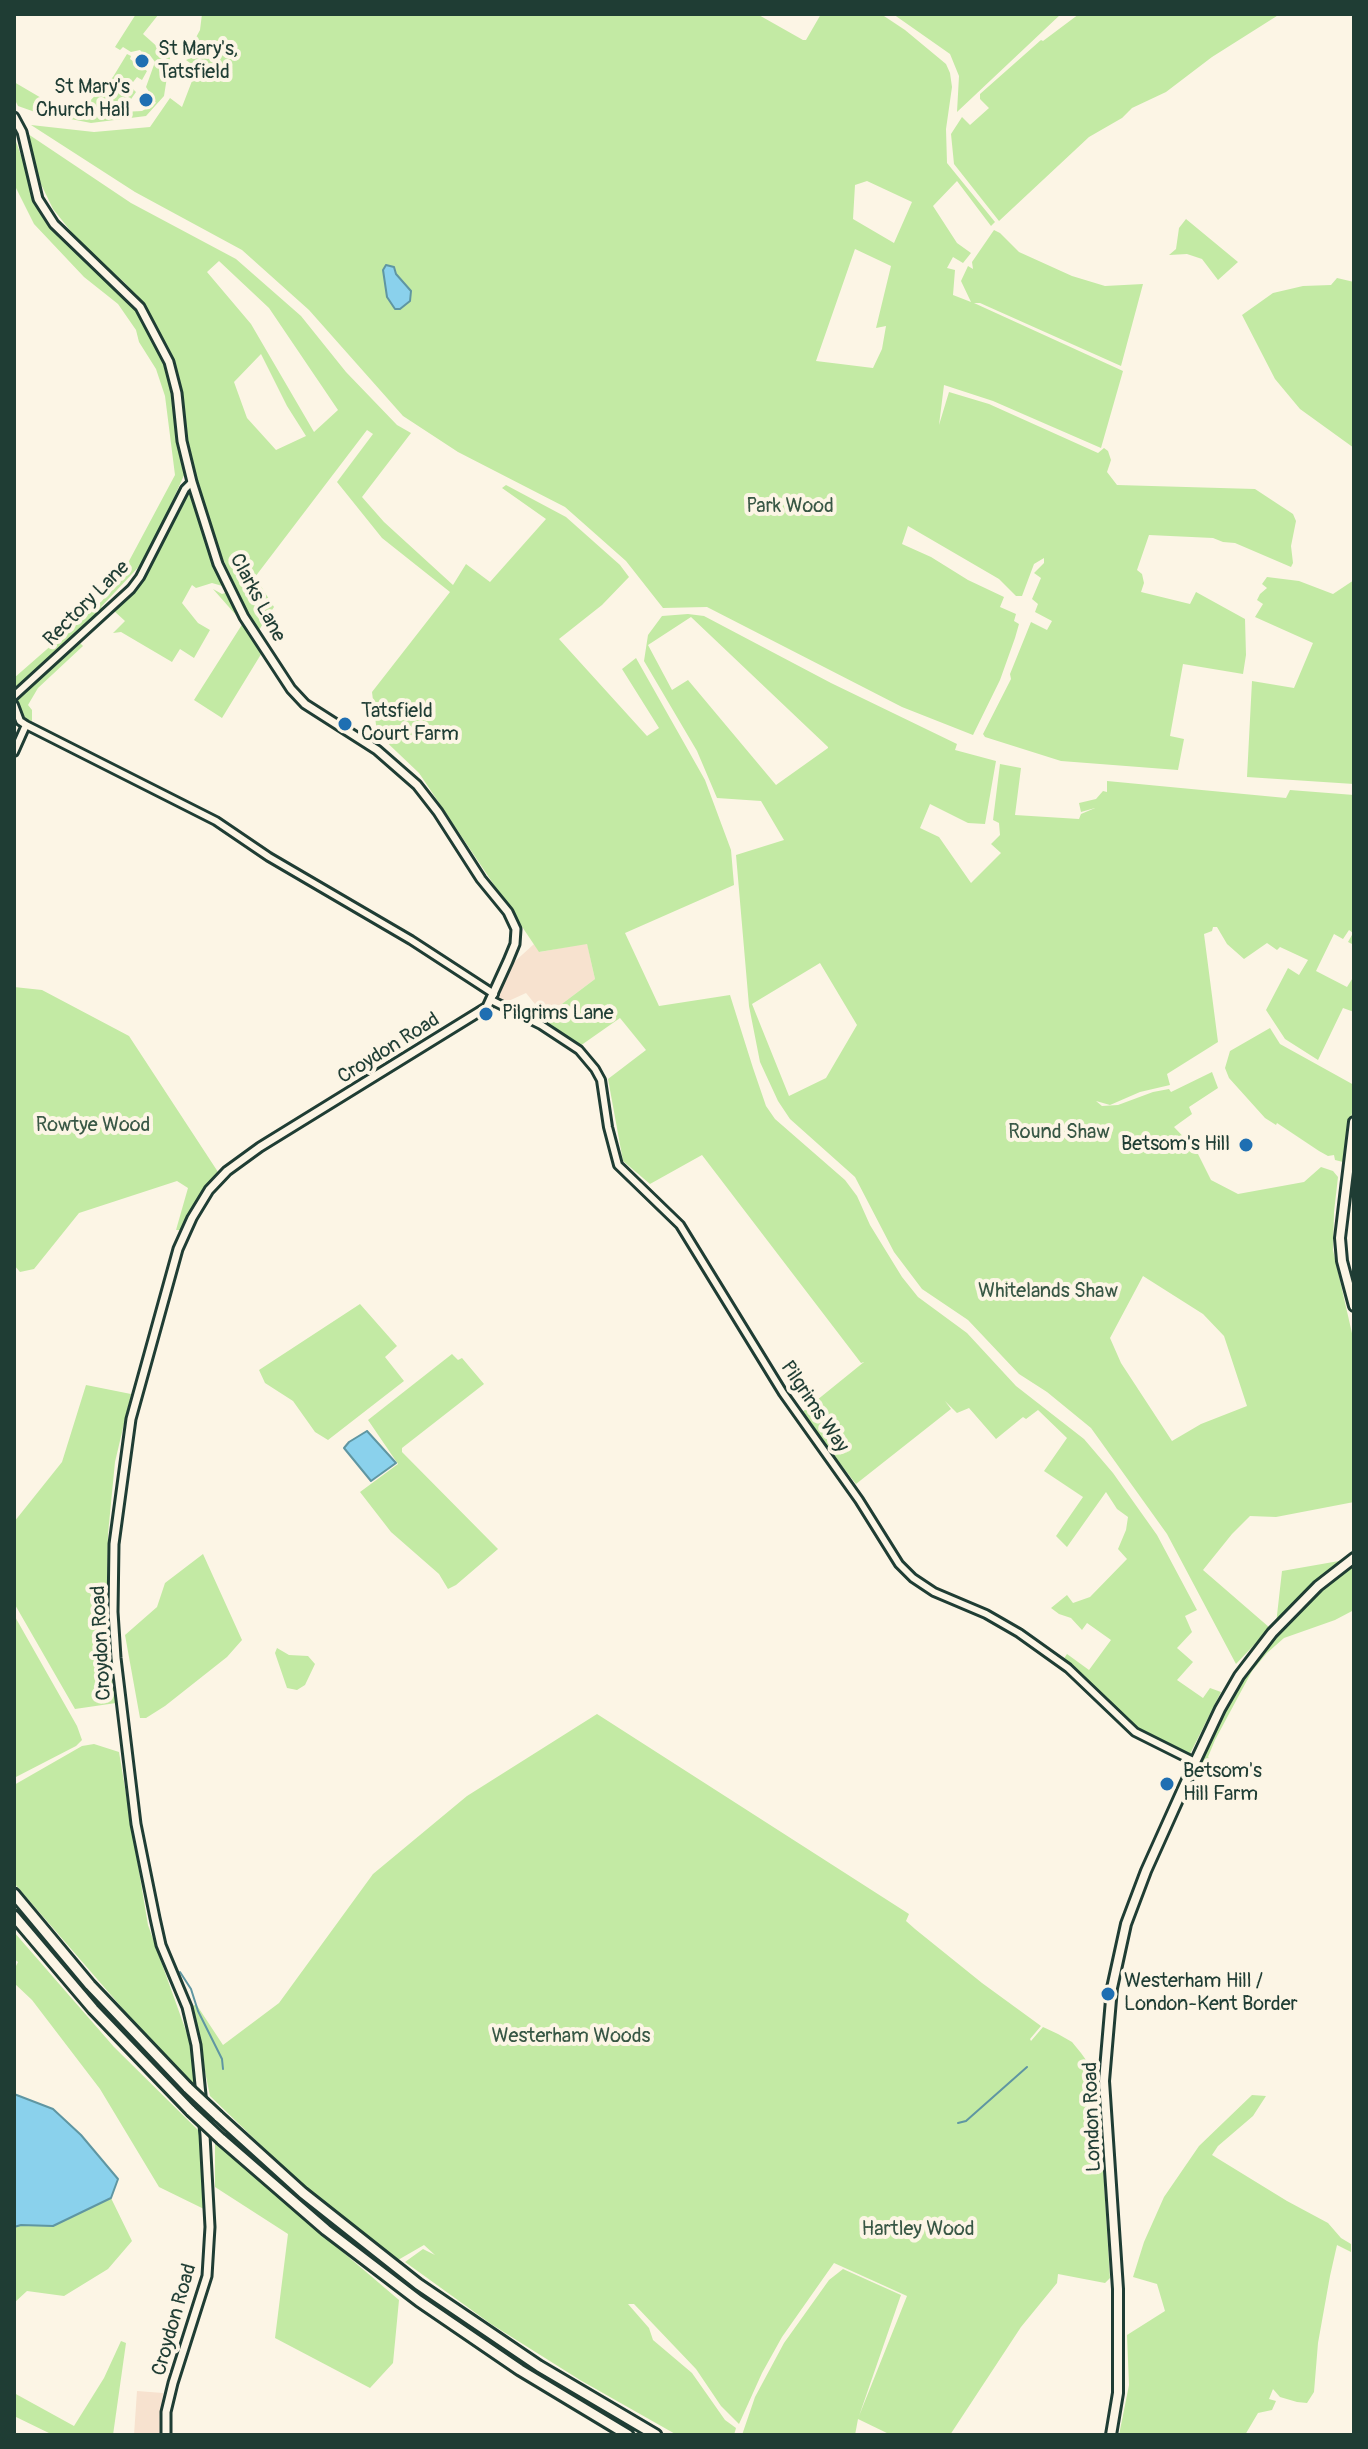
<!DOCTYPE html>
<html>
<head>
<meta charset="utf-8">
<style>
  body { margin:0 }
  #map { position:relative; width:1368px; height:2449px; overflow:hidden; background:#fcf5e5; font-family:Pangolin,sans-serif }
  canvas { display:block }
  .frame { position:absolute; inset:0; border:16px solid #1f3d34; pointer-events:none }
</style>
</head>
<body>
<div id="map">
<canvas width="1368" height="2449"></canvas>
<div class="frame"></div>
</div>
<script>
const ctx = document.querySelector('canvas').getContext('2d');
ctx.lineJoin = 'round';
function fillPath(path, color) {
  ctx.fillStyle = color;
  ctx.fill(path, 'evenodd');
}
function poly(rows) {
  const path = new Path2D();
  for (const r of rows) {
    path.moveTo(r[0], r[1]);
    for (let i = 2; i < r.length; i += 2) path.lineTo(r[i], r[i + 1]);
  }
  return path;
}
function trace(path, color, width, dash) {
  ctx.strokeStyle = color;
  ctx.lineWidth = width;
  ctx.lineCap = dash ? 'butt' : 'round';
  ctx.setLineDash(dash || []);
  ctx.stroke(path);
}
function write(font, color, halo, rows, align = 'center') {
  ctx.font = font + ' Pangolin,sans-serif';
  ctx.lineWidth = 8;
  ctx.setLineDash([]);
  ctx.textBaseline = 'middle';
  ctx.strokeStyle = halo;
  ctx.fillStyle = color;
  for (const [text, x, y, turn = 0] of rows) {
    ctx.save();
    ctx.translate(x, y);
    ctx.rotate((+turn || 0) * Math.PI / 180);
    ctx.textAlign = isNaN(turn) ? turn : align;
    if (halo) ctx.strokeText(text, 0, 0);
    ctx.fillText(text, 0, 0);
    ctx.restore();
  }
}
fillPath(poly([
  [587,943,595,979,538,1022,534,1020,539,1009,526,993,502,1004,497,998,498,990,512,964,534,944,540,952],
  [137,2391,163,2393,160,2435,134,2435]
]), '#f7e2cf');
fillPath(poly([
  [136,14,158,15,143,34,170,58,164,96,146,116,91,123,35,112,18,106,14,98,14,82,60,109,86,117,114,112,109,108,105,112,88,103,113,77,127,54,131,56,130,59,147,71,142,80,137,77,130,86,136,92,122,112,142,111,156,103,146,87,155,62,149,54,144,55,140,50,131,52,123,47,120,50,115,47],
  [202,14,757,14,803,40,806,40,821,14,881,14,905,30,946,64,950,73,952,87,946,129,947,163,995,222,991,226,957,181,933,206,957,243,971,253,963,263,953,257,947,268,955,270,953,295,971,302,961,281,968,266,973,269,972,262,994,230,1000,233,1019,252,1072,276,1105,286,1143,284,1121,366,980,303,974,303,1123,371,1101,448,993,401,944,385,939,425,949,392,989,404,1098,453,1104,448,1108,451,1111,460,1107,472,1117,485,1255,489,1293,514,1296,521,1291,546,1293,563,1291,567,1235,543,1223,542,1213,538,1149,535,1137,570,1142,574,1144,583,1141,592,1190,604,1196,592,1245,619,1246,655,1243,674,1183,664,1170,736,1184,739,1178,770,1061,761,985,737,983,734,1011,679,1010,674,1031,622,1047,630,1052,621,1035,612,1038,604,1032,599,1041,578,1034,573,1044,563,1044,558,1034,564,1022,596,1016,596,999,579,908,526,902,544,931,557,968,580,1004,597,1000,607,1016,614,1014,621,1019,624,1015,638,1000,680,973,735,902,707,707,607,663,608,626,561,565,507,458,452,403,416,309,310,242,250,135,192,31,125,94,132,150,127,170,98,182,107,197,68,186,60,193,57,198,47,193,43,200,30],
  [867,181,912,202,894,243,853,219,855,185],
  [855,249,891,266,876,328,886,326,882,349,873,368,816,361],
  [893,14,1061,14,957,112,959,76,950,54],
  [1079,14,1280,14,1212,57,1166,92,1132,108,1122,118,1089,137,999,221,954,164,951,134,962,117,970,125,989,108,980,99,980,94,1041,40,1043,41],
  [28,134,131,203,236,259,301,316,346,372,397,425,411,433,362,497,384,522,453,585,466,564,490,582,546,519,502,488,506,485,566,517,620,565,629,577,602,605,559,639,647,736,659,728,622,669,636,658,705,780,731,850,734,885,625,933,659,1006,730,995,753,1068,766,1106,775,1119,845,1180,857,1196,870,1225,902,1277,918,1297,967,1333,1016,1386,1084,1439,1113,1473,1157,1535,1197,1610,1185,1616,1192,1632,1177,1648,1193,1662,1177,1680,1203,1698,1210,1688,1221,1692,1189,1756,1137,1728,1063,1660,1067,1654,1089,1670,1111,1640,1087,1623,1082,1630,1071,1618,1059,1614,1051,1608,1067,1595,1073,1603,1090,1597,1127,1559,1118,1549,1126,1530,1128,1517,1117,1509,1106,1492,1067,1547,1056,1536,1083,1497,1044,1471,1067,1438,1038,1410,1026,1419,1023,1417,996,1439,969,1408,957,1413,945,1401,951,1409,856,1484,801,1413,864,1362,861,1363,702,1155,650,1184,623,1161,608,1079,646,1050,620,1018,580,1046,538,1022,595,979,587,944,539,952,419,773,377,733,372,692,450,592,382,538,337,482,373,434,367,430,255,577,274,607,259,630,243,603,213,537,193,475,186,441,181,391,174,363,143,305,125,283,81,244,53,209,39,180],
  [219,261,269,308,338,410,314,432,251,324,207,272],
  [261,354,287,406,306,436,276,450,247,418,234,382],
  [14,136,31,183,52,225,75,251,135,307,165,364,173,396,175,429,185,473,147,558,101,607,104,610,14,692,14,678,102,601,121,576,175,475,165,396,156,369,139,342,136,330,118,304,84,277,34,224,14,184],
  [1186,219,1238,262,1218,280,1202,259,1187,254,1169,255,1176,249,1179,228],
  [1337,278,1354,282,1354,448,1300,409,1275,379,1242,315,1273,293,1303,286,1331,285],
  [191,488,212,559,226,587,212,583,196,588,192,585,182,603,198,623,210,630,194,658,180,649,172,662,121,632,113,633,125,621,113,610,146,574],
  [1267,577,1299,581,1333,594,1354,580,1354,784,1247,777,1252,681,1294,688,1313,643,1255,617,1263,604,1257,600,1260,594,1267,588,1262,584],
  [213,589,222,594,228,592,243,622,263,651,222,718,194,700,243,623],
  [688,614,704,616,831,683,957,744,955,750,996,761,985,824,968,823,930,804,920,828,939,837,971,883,1001,853,991,844,1000,835,999,823,993,820,1000,764,1021,768,1015,815,1079,819,1081,814,1095,808,1081,812,1079,803,1096,799,1103,791,1107,792,1107,781,1286,798,1290,790,1354,795,1354,945,1348,942,1353,933,1349,930,1343,939,1334,934,1316,971,1347,987,1354,976,1354,1012,1343,1008,1318,1060,1285,1039,1266,1010,1288,968,1299,975,1308,960,1280,947,1277,950,1267,943,1244,959,1227,944,1217,927,1213,927,1212,931,1204,934,1218,1042,1167,1074,1170,1085,1140,1092,1110,1105,1096,1101,1102,1106,1118,1105,1153,1092,1169,1089,1171,1092,1212,1072,1218,1088,1189,1107,1192,1114,1174,1127,1196,1150,1211,1180,1238,1194,1304,1182,1321,1167,1333,1171,1338,1177,1334,1212,1333,1250,1354,1342,1354,1502,1276,1517,1250,1516,1232,1534,1203,1570,1270,1628,1236,1664,1167,1534,1091,1428,1047,1392,1019,1374,968,1320,922,1289,894,1252,855,1177,790,1119,778,1101,760,1062,749,1006,736,855,784,840,761,801,717,798,697,751,644,661,648,635,662,616],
  [691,617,828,747,828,748,776,785,688,680,672,690,648,645],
  [820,963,857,1025,826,1078,789,1096,752,1004],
  [1143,1276,1203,1314,1224,1336,1247,1406,1201,1424,1172,1441,1121,1363,1110,1338],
  [79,642,83,646,38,688,28,705,32,710,32,721,25,719,19,713,15,699],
  [14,987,42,990,129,1036,218,1172,181,1230,176,1230,188,1188,177,1181,79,1213,34,1269,20,1272,14,1265],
  [1270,1028,1280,1044,1354,1085,1354,1102,1343,1162,1335,1160,1334,1155,1328,1156,1319,1151,1277,1123,1276,1125,1265,1118,1229,1078,1225,1068,1230,1051],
  [360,1304,397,1346,385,1357,404,1381,328,1440,315,1432,293,1401,265,1383,259,1370],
  [452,1354,458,1360,462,1358,484,1384,402,1448,402,1452,498,1549,456,1585,448,1589,439,1574,391,1532,360,1492,398,1464,368,1420],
  [86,1385,131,1394,115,1462,108,1534,106,1642,116,1703,75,1709,14,1603,14,1522,62,1462],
  [1354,1551,1354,1555,1312,1586,1276,1624,1282,1571,1339,1561],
  [203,1554,242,1640,227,1657,165,1706,146,1718,140,1718,125,1635,157,1607,165,1583],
  [1354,1564,1354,1610,1335,1620,1284,1638,1267,1653,1252,1671,1215,1740,1208,1757,1216,1769,1214,1771,1202,1765,1200,1763,1220,1717,1236,1689,1271,1640,1307,1604],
  [14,1615,77,1726,82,1740,76,1746,14,1778],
  [277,1648,289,1655,308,1656,315,1664,305,1685,297,1690,287,1688,275,1653],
  [597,1714,909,1914,906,1921,915,1929,982,1983,1041,2026,1030,2039,1031,2041,1043,2027,1058,2034,1072,2042,1081,2053,1101,2081,1103,2129,1101,2134,1110,2278,1105,2283,1058,2274,1057,2283,1021,2327,950,2435,891,2435,858,2419,855,2435,742,2435,755,2397,784,2343,829,2280,843,2269,901,2295,859,2416,907,2296,834,2263,782,2337,762,2373,739,2424,721,2406,696,2369,634,2304,628,2304,649,2328,653,2340,692,2373,725,2420,736,2428,734,2435,677,2435,580,2380,491,2324,405,2262,423,2249,435,2255,424,2245,398,2260,296,2179,210,2096,192,2007,196,2004,223,2045,279,2003,373,1874,467,1796],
  [94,1744,119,1752,148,1925,191,2045,198,2079,195,2085,136,2024,14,1883,14,1785,82,1746],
  [14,1932,114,2047,201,2133,206,2210,159,2187,100,2089,32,2000,14,1983,14,1970,18,1962,14,1959],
  [1252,2095,1266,2096,1253,2116,1218,2146,1212,2155,1287,2201,1328,2223,1341,2238,1351,2244,1351,2252,1337,2245,1330,2276,1318,2343,1314,2392,1307,2403,1297,2402,1280,2397,1273,2389,1269,2399,1276,2401,1272,2410,1258,2413,1245,2435,1119,2435,1129,2385,1127,2335,1165,2311,1157,2284,1133,2277,1144,2242,1164,2197,1199,2146],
  [215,2143,399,2300,393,2363,370,2388,275,2338,288,2234,215,2187],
  [111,2198,132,2241,108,2269,64,2296,27,2291,14,2303,14,2227,21,2225,53,2226],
  [121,2341,126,2343,113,2435,53,2435,14,2416,14,2393,74,2426,104,2378]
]), '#c3eaa4');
const water = poly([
  [386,265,394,267,396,274,411,291,410,301,400,309,395,309,387,297,383,270,386,265],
  [367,1431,396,1463,371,1481,344,1448,349,1442,367,1431],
  [14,2094,53,2109,81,2135,118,2179,111,2198,53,2226,21,2225,14,2227,14,2094]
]);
fillPath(water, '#8ad1ec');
trace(water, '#5f96a2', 2);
trace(poly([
  [180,1972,191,1989,198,2011,222,2059,223,2069],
  [958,2123,966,2121,1027,2067]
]), '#5f96a2', 2);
const tertiary = poly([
  [14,696,131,589,140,577,185,489,192,482],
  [14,705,20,721,26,725,216,821,269,857,411,940,494,994],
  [14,752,26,725],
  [491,1000,541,1025,579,1050,595,1069,601,1080,608,1127,618,1165,680,1225,783,1393,859,1500,899,1564,913,1578,934,1592,986,1614,1019,1633,1068,1668,1135,1732,1195,1762]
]);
const secondary = poly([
  [14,117,22,132,38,199,54,224,140,307,169,362,177,393,182,441,192,482,218,564,244,617,291,689,305,704,377,750,417,785,438,812,481,879,508,912,516,929,515,944,508,961,487,1007,260,1147,227,1171,209,1190,192,1218,178,1249,131,1419,114,1544,113,1612,116,1658,136,1824,155,1918,161,1945,187,2007,196,2045,205,2135,210,2227,207,2276,173,2383,166,2412,166,2435]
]);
const primary = poly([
  [1354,1122,1340,1238,1342,1261,1354,1306],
  [1111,2435,1118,2393,1118,2289,1104,2081,1112,1988,1126,1924,1146,1871,1195,1762,1220,1709,1239,1676,1272,1633,1318,1586,1354,1558]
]);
const motorway = poly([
  [14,1894,90,1985,188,2088],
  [14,1916,93,2009,191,2111],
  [218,2116,303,2193,418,2284,539,2366,656,2435],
  [221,2139,326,2230,419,2301,520,2370,628,2435]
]);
trace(tertiary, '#1f3d34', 12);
trace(secondary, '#1f3d34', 13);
trace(primary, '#1f3d34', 14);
trace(motorway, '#1f3d34', 15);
trace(tertiary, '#fcf5e5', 6);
trace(secondary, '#fcf5e5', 7);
trace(primary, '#fcf5e5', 8);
trace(motorway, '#fcf5e5', 9);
const motorwayBridge = poly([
  [188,2088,218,2116],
  [191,2111,221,2139]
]);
trace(motorwayBridge, '#1f3d34', 15, []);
trace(motorwayBridge, '#fcf5e5', 9);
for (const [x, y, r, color] of [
  [142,61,8,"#1f6fb2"],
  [146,100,8,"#1f6fb2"],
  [345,724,8,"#1f6fb2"],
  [486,1014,8,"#1f6fb2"],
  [1246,1145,8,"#1f6fb2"],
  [1167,1784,8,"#1f6fb2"],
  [1108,1994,8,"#1f6fb2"]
]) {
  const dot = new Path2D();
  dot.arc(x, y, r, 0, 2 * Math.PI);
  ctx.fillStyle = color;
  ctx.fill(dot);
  trace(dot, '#fcf5e5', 3);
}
write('20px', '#1f3d34', '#fcf5e5', [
  ["St Mary's,",158,50],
  ["Tatsfield",158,73],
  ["St Mary's",130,88,"right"],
  ["Church Hall",130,111,"right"],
  ["Tatsfield",361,712],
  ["Court Farm",361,735],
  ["Pilgrims Lane",502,1014],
  ["Betsom's Hill",1230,1145,"right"],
  ["Betsom's",1183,1772],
  ["Hill Farm",1183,1795],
  ["Westerham Hill /",1124,1982],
  ["London-Kent Border",1124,2005]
], 'left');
write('20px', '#385745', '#fcf5e5', [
  ["Park Wood",790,507],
  ["Rowtye Wood",93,1126],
  ["Round Shaw",1059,1133],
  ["Whitelands Shaw",1048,1292],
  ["Westerham Woods",571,2037],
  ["Hartley Wood",918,2230]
]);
write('20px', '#1f3d34', '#fcf5e5', [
  ["Clarks Lane",257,598,62],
  ["Rectory Lane",87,604,-45],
  ["Croydon Road",389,1049,-32],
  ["Pilgrims Way",814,1407,56],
  ["Croydon Road",102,1643,-93],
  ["London Road",1093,2117,-92],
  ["Croydon Road",175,2320,-74]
]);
</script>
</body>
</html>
